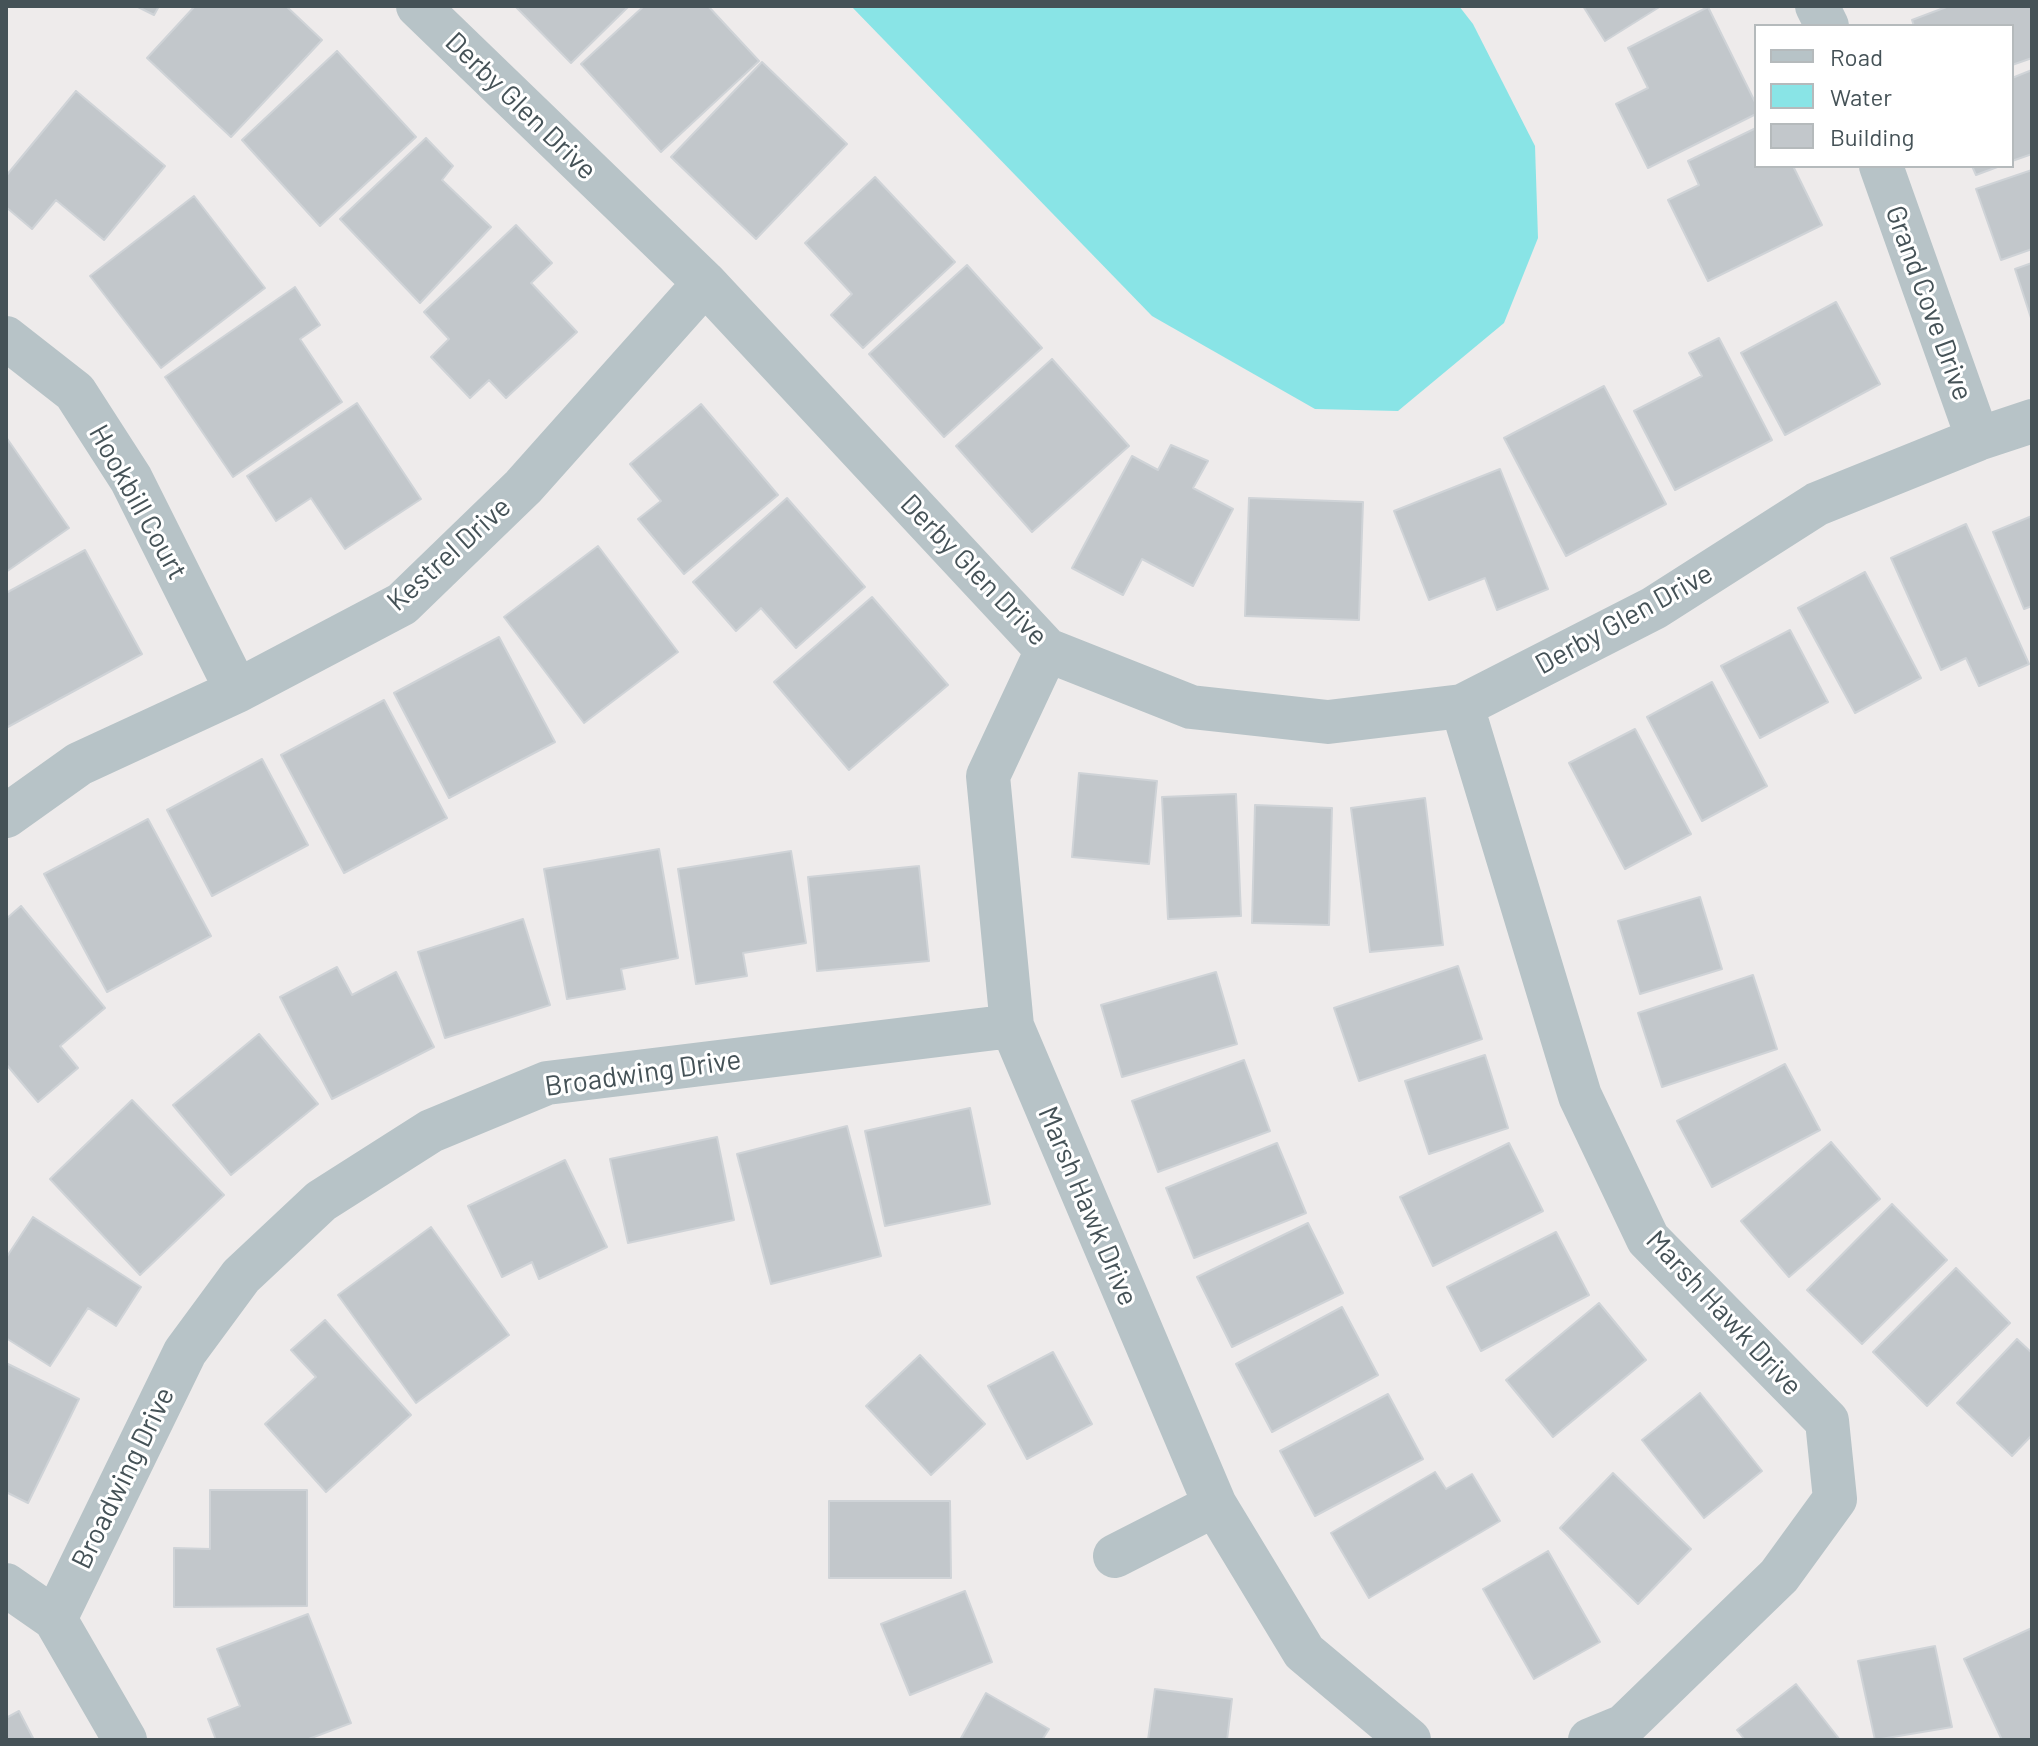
<!DOCTYPE html>
<html>
<head>
<meta charset="utf-8">
<style>
  body { margin:0 }
  #map { position:relative; width:2038px; height:1746px; overflow:hidden; background:#eeebeb; font-family:Barlow,sans-serif }
  canvas { display:block }
  .frame { position:absolute; inset:0; border:8px solid #455257; pointer-events:none }
  .legend { position:absolute; left:1754px; top:24px; width:260px; height:144px; box-sizing:border-box; background:#fff; border:2px solid #b5babc; margin:0; padding:10px 14px; list-style:none; font-size:24px; color:#455257 }
  .legend li { display:flex; align-items:center; gap:16px; height:40px }
  .legend b { width:40px; border:2px solid #b5babc }
</style>
</head>
<body>
<div id="map">
<canvas width="2038" height="1746"></canvas>
<div class="frame"></div>
<ul class="legend">
<li><b style="height:10px;background:#b7c3c7"></b>Road</li>
<li><b style="height:22px;background:#89e4e6"></b>Water</li>
<li><b style="height:22px;background:#c2c7cb"></b>Building</li>
</ul>
</div>
<script>
const ctx = document.querySelector('canvas').getContext('2d');
ctx.lineJoin = 'round';
function fillPath(path, color) {
  ctx.fillStyle = color;
  ctx.fill(path, 'evenodd');
}
function poly(rows) {
  const path = new Path2D();
  for (const r of rows) {
    path.moveTo(r[0], r[1]);
    for (let i = 2; i < r.length; i += 2) path.lineTo(r[i], r[i + 1]);
  }
  return path;
}
function trace(path, color, width, dash) {
  ctx.strokeStyle = color;
  ctx.lineWidth = width;
  ctx.lineCap = dash ? 'butt' : 'round';
  ctx.setLineDash(dash || []);
  ctx.stroke(path);
}
function write(font, color, halo, rows, align = 'center') {
  ctx.font = font + ' Barlow,sans-serif';
  ctx.lineWidth = 6;
  ctx.setLineDash([]);
  ctx.textBaseline = 'middle';
  ctx.strokeStyle = halo;
  ctx.fillStyle = color;
  for (const [text, x, y, turn = 0] of rows) {
    ctx.save();
    ctx.translate(x, y);
    ctx.rotate((+turn || 0) * Math.PI / 180);
    ctx.textAlign = isNaN(turn) ? turn : align;
    if (halo) ctx.strokeText(text, 0, 0);
    ctx.fillText(text, 0, 0);
    ctx.restore();
  }
}
fillPath(poly([
  [851,6,1459,6,1473,24,1535,146,1538,238,1504,323,1398,411,1315,409,1152,316]
]), '#89e4e6');
const building = poly([
  [136,6,159,6,154,15,136,6],
  [195,6,286,6,322,40,231,137,147,58,195,6],
  [515,6,629,6,571,63,515,6],
  [644,6,708,6,759,61,661,152,581,64,644,6],
  [1583,6,1661,6,1605,41,1583,6],
  [1949,6,2032,6,2032,58,2012,65,2012,26,1914,26,1912,20,1949,6],
  [1708,7,1756,104,1756,114,1648,168,1616,104,1648,88,1628,48,1708,7],
  [337,51,416,137,320,226,242,140,337,51],
  [762,62,847,144,756,239,671,157,762,62],
  [2032,70,2032,154,2012,161,2012,78,2032,70],
  [76,91,165,166,104,240,56,200,32,229,6,207,6,176,76,91],
  [1756,128,1756,166,1793,166,1822,225,1708,281,1668,200,1699,185,1688,161,1756,128],
  [426,138,453,166,442,180,491,227,420,303,340,219,426,138],
  [1972,166,2000,166,1976,175,1972,166],
  [2032,170,2032,249,2001,260,1976,189,2032,170],
  [875,177,955,262,863,348,831,315,852,294,805,243,875,177],
  [194,196,265,288,161,368,90,276,194,196],
  [516,225,552,263,531,283,577,332,506,398,489,380,470,398,431,357,449,339,424,312,516,225],
  [2032,263,2032,321,2015,269,2032,263],
  [967,265,1042,348,944,437,869,354,967,265],
  [295,287,320,325,300,339,342,402,233,477,165,377,295,287],
  [1836,302,1880,384,1785,435,1741,353,1836,302],
  [1719,338,1772,440,1675,490,1634,411,1702,376,1689,353,1719,338],
  [1052,359,1129,446,1032,532,956,446,1052,359],
  [1604,386,1666,504,1566,556,1504,438,1604,386],
  [357,403,421,499,345,549,311,498,276,521,247,476,357,403],
  [701,404,778,495,684,574,638,519,661,501,630,464,701,404],
  [6,437,69,528,6,572,6,437],
  [1171,445,1208,461,1193,488,1233,509,1193,586,1142,559,1123,595,1072,568,1132,456,1158,470,1171,445],
  [1500,469,1548,589,1497,610,1485,578,1429,600,1394,511,1500,469],
  [787,498,865,587,796,648,761,608,736,631,693,582,787,498],
  [1249,498,1363,502,1359,620,1245,616,1249,498],
  [2032,516,2032,606,2024,609,1993,532,2032,516],
  [1966,524,2029,664,1979,686,1966,658,1941,670,1891,558,1966,524],
  [598,546,678,652,584,723,504,617,598,546],
  [85,550,142,654,6,728,6,593,85,550],
  [1865,572,1921,678,1855,713,1798,608,1865,572],
  [872,597,948,685,849,770,774,682,872,597],
  [1790,630,1828,702,1760,738,1721,666,1790,630],
  [499,637,555,742,449,798,394,693,499,637],
  [1712,682,1767,786,1702,821,1647,717,1712,682],
  [384,700,447,818,344,873,281,755,384,700],
  [1635,729,1691,834,1625,869,1569,763,1635,729],
  [262,759,308,845,212,896,167,810,262,759],
  [1079,773,1157,781,1149,864,1072,857,1079,773],
  [1236,794,1241,916,1168,919,1162,797,1236,794],
  [1425,798,1443,945,1370,952,1351,808,1425,798],
  [1255,805,1332,808,1329,925,1252,923,1255,805],
  [148,819,211,936,107,992,44,874,148,819],
  [659,849,678,958,621,969,625,989,567,999,544,869,659,849],
  [791,851,806,943,743,953,747,976,696,984,678,869,791,851],
  [919,866,929,961,817,971,808,877,919,866],
  [1700,897,1722,969,1640,994,1618,921,1700,897],
  [21,906,105,1008,60,1046,78,1068,38,1102,6,1064,6,919,21,906],
  [523,919,550,1005,445,1038,418,952,523,919],
  [1458,966,1482,1039,1359,1081,1334,1008,1458,966],
  [337,967,352,995,396,972,434,1047,332,1099,280,997,337,967],
  [1216,972,1237,1044,1122,1077,1101,1005,1216,972],
  [1753,975,1777,1049,1662,1087,1638,1013,1753,975],
  [259,1034,318,1104,231,1175,173,1105,259,1034],
  [1485,1055,1508,1128,1429,1154,1405,1081,1485,1055],
  [1244,1060,1270,1131,1158,1172,1132,1101,1244,1060],
  [1785,1064,1820,1130,1712,1187,1677,1121,1785,1064],
  [132,1100,224,1195,140,1275,50,1179,132,1100],
  [970,1108,990,1204,885,1226,865,1131,970,1108],
  [847,1126,881,1256,771,1284,737,1154,847,1126],
  [717,1137,734,1220,628,1243,610,1159,717,1137],
  [1831,1142,1880,1199,1789,1277,1741,1221,1831,1142],
  [1277,1143,1306,1213,1194,1258,1166,1188,1277,1143],
  [1509,1143,1543,1211,1433,1266,1400,1197,1509,1143],
  [565,1160,607,1247,539,1279,532,1262,502,1277,468,1206,565,1160],
  [1892,1204,1947,1260,1862,1344,1807,1290,1892,1204],
  [33,1217,141,1287,116,1326,88,1308,50,1366,6,1338,6,1258,33,1217],
  [1308,1223,1343,1293,1232,1347,1197,1277,1308,1223],
  [431,1227,509,1335,416,1403,338,1295,431,1227],
  [1556,1232,1589,1295,1481,1351,1447,1287,1556,1232],
  [1956,1268,2010,1323,1927,1406,1873,1352,1956,1268],
  [1599,1303,1646,1360,1553,1437,1506,1380,1599,1303],
  [1342,1307,1378,1375,1272,1432,1236,1364,1342,1307],
  [325,1320,411,1415,326,1492,265,1424,316,1377,291,1350,325,1320],
  [2017,1339,2032,1353,2032,1435,2012,1456,1957,1403,2017,1339],
  [1053,1352,1092,1424,1027,1459,988,1386,1053,1352],
  [920,1355,985,1424,931,1475,866,1406,920,1355],
  [6,1363,79,1399,28,1503,6,1492,6,1363],
  [1700,1393,1762,1471,1704,1518,1642,1440,1700,1393],
  [1388,1394,1423,1459,1315,1516,1280,1451,1388,1394],
  [1435,1472,1446,1489,1472,1474,1500,1521,1369,1598,1331,1533,1435,1472],
  [1613,1473,1691,1549,1638,1604,1560,1528,1613,1473],
  [210,1490,307,1490,307,1606,174,1607,174,1548,210,1549,210,1490],
  [829,1501,950,1501,951,1578,829,1578,829,1501],
  [1548,1551,1600,1642,1534,1679,1483,1589,1548,1551],
  [965,1591,992,1662,910,1695,881,1624,965,1591],
  [308,1614,351,1723,306,1740,216,1740,208,1719,240,1706,217,1649,308,1614],
  [2032,1628,2032,1740,2002,1740,1964,1659,2032,1628],
  [1935,1646,1952,1727,1875,1740,1858,1661,1935,1646],
  [1796,1684,1840,1740,1745,1740,1737,1730,1796,1684],
  [1155,1689,1232,1699,1227,1740,1148,1740,1155,1689],
  [986,1693,1049,1729,1042,1740,960,1740,986,1693],
  [19,1711,34,1740,6,1740,6,1718,19,1711]
]);
fillPath(building, '#c2c7cb');
trace(building, '#cfd3d7', 2);
trace(poly([
  [418,6,705,283,1047,650,1191,707,1328,722,1462,706,1654,608,1817,504,1978,439,2032,421],
  [1817,6,1827,26],
  [1881,166,1978,439],
  [6,338,75,392,131,479,237,691],
  [1047,650,988,776,1012,1026,1215,1505,1304,1652,1409,1740],
  [1462,706,1580,1096,1648,1239,1827,1421,1835,1499,1779,1576,1624,1726,1590,1740],
  [6,816,79,764,237,691,402,604,523,487,705,283],
  [1115,1556,1215,1505],
  [6,1585,55,1619,125,1740],
  [55,1619,185,1352,241,1276,321,1201,431,1131,547,1083,1012,1026]
]), '#b7c3c7', 44);
write('28px', '#455257', '#fff', [
  ["Derby Glen Drive",521,106,44],
  ["Grand Cove Drive",1929,303,70],
  ["Hookbill Court",138,502,61],
  ["Kestrel Drive",449,554,-42],
  ["Derby Glen Drive",974,570,46],
  ["Derby Glen Drive",1624,619,-29],
  ["Broadwing Drive",643,1073,-8],
  ["Marsh Hawk Drive",1088,1206,67],
  ["Marsh Hawk Drive",1724,1313,47],
  ["Broadwing Drive",123,1478,-64]
]);
</script>
</body>
</html>
